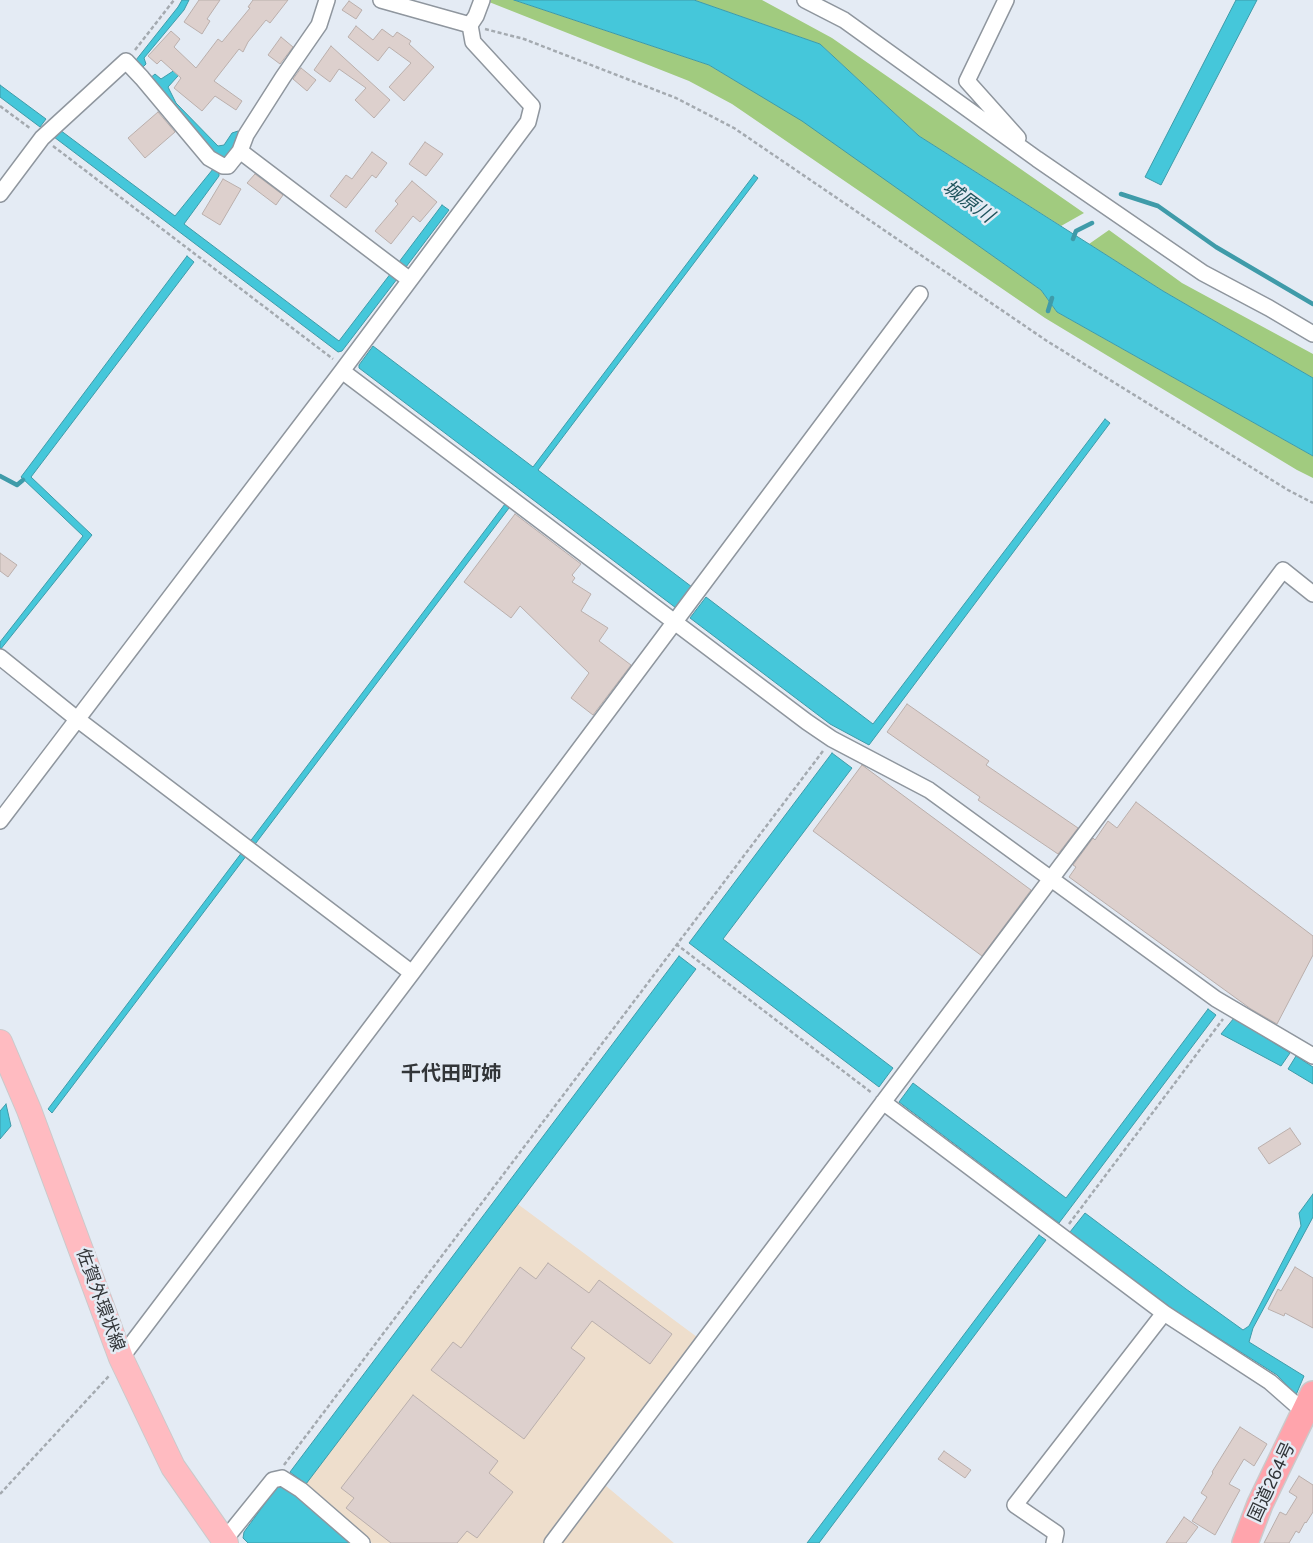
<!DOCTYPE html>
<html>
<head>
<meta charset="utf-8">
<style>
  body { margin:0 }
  canvas { display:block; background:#e4ebf4 }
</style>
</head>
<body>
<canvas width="1313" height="1543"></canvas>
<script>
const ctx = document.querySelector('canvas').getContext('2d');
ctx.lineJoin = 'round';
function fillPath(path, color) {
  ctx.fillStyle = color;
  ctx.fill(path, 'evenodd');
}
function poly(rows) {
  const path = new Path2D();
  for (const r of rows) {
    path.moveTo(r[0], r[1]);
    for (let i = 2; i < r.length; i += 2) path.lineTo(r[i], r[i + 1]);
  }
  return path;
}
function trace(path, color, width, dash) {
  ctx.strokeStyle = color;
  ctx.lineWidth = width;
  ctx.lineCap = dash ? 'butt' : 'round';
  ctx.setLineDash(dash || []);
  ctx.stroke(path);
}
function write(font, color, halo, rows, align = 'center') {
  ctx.font = font + ' Figtree,"Noto Sans JP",sans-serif';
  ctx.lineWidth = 5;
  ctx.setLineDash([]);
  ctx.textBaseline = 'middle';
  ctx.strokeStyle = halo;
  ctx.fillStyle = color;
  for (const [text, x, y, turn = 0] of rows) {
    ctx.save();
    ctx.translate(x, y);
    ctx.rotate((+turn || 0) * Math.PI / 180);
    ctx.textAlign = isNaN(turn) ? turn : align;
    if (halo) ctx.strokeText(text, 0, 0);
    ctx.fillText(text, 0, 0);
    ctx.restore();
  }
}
fillPath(poly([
  [515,1202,697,1337,593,1475,674,1543,372,1543,304,1483]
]), '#eedecc');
fillPath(poly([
  [484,0,514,0,709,65,802,120,1041,290,1057,312,1313,456,1313,478,1297,470,1045,318,732,104,689,81],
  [694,0,762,0,832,38,1084,213,1061,226,919,136,820,44],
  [1109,230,1182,283,1313,354,1313,378,1163,291,1089,244]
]), '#a1cb7f');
const water = poly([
  [182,0,189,0,184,10,144,58,146,64,142,68,136,60,178,7,182,0],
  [514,0,694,0,820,44,919,136,1163,291,1313,378,1313,456,1057,312,1041,290,802,121,709,65,514,0],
  [1236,0,1257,0,1161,185,1145,177,1236,0],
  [184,64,186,67,168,87,176,103,218,146,224,145,232,133,238,131,240,137,219,171,219,176,184,224,339,341,391,273,397,279,342,351,338,352,54,137,60,130,175,216,213,169,219,158,149,79,155,74,161,79,184,64],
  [0,85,46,119,40,127,0,97,0,85],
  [754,175,758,178,538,470,692,587,676,608,359,368,359,365,373,346,533,467,754,175],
  [442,205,449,210,406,267,399,262,442,205],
  [187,256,194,262,31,477,92,535,0,650,0,642,83,536,21,477,187,256],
  [1105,419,1110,423,869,745,830,724,690,618,706,597,873,724,1105,419],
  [505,504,509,508,52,1113,48,1109,505,504],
  [832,753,852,768,723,939,893,1068,879,1087,689,943,832,753],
  [679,956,696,969,306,1484,290,1472,679,956],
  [1208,1009,1216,1015,1059,1223,899,1102,913,1083,1066,1198,1208,1009],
  [1234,1018,1290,1053,1281,1066,1221,1034,1234,1018],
  [1296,1056,1313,1067,1313,1084,1288,1069,1296,1056],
  [6,1104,11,1126,0,1139,0,1111,6,1104],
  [1313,1194,1313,1217,1253,1328,1249,1342,1304,1376,1296,1395,1277,1375,1174,1310,1070,1232,1085,1213,1186,1289,1243,1330,1249,1326,1301,1226,1299,1213,1313,1194],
  [1039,1235,1046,1240,819,1543,807,1543,1039,1235],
  [277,1487,283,1487,296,1495,350,1543,248,1543,243,1538,244,1532,277,1487]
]);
fillPath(water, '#45c7da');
trace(water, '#3f9ba9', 1);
trace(poly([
  [1121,194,1158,206,1216,247,1313,304],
  [1073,239,1076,231,1092,223],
  [1048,311,1052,298],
  [0,476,17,485,23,480]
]), '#3f9ba9', 4.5);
const building = poly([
  [199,0,220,0,207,19,210,21,202,34,184,22,199,0],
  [253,0,288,0,270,23,266,20,248,42,243,52,239,49,214,81,242,101,236,110,215,96,202,111,174,88,181,78,161,60,157,64,148,56,171,31,180,39,174,47,196,68,218,39,222,42,250,8,248,7,253,0],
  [349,1,362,10,356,19,342,10,349,1],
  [356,26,373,40,382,29,393,37,397,32,411,41,409,44,434,67,404,101,389,87,411,63,389,47,378,61,348,37,356,26],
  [281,37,293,47,280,64,268,55,281,37],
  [331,46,390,100,374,118,355,100,366,88,339,69,330,82,314,70,331,46],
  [301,68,316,80,307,91,293,79,301,68],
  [158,112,175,132,145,158,128,138,158,112],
  [425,142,443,154,426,176,409,164,425,142],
  [372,152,387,163,376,178,372,175,346,208,330,196,346,175,352,179,372,152],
  [255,174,283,195,276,205,247,183,255,174],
  [223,179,241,189,220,225,202,214,223,179],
  [412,181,437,202,420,222,413,216,391,244,375,231,398,204,395,201,412,181],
  [515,514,581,564,572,575,575,578,572,582,591,594,581,611,608,628,599,641,631,665,593,715,571,698,589,673,520,606,511,618,464,582,515,514],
  [0,553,17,565,8,577,0,571,0,553],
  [907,704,989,761,986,765,1078,828,1058,854,978,800,980,797,887,732,907,704],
  [862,765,1031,890,982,956,813,831,862,765],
  [1136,802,1313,936,1313,955,1277,1024,1251,1009,1069,877,1076,867,1073,865,1093,838,1095,840,1108,821,1117,828,1136,802],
  [1290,1128,1301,1144,1269,1164,1258,1148,1290,1128],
  [548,1263,589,1293,599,1280,672,1334,650,1364,592,1321,571,1348,585,1358,524,1439,431,1370,453,1342,461,1348,520,1267,536,1279,548,1263],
  [1295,1267,1313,1278,1313,1328,1285,1313,1284,1316,1268,1309,1278,1289,1281,1291,1295,1267],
  [413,1395,498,1461,489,1473,513,1492,477,1538,467,1531,457,1543,391,1543,346,1508,354,1498,341,1488,413,1395],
  [1240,1427,1267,1444,1254,1466,1244,1459,1229,1484,1240,1490,1215,1535,1192,1521,1207,1497,1201,1493,1213,1473,1212,1472,1240,1427],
  [944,1451,971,1470,965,1478,938,1459,944,1451],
  [1299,1476,1313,1485,1313,1512,1306,1523,1305,1522,1299,1533,1296,1531,1289,1543,1264,1543,1280,1512,1286,1515,1297,1497,1289,1492,1299,1476],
  [1184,1517,1198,1527,1186,1543,1166,1543,1184,1517]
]);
fillPath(building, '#ddd0cd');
trace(building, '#baafac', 1);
const minor = poly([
  [381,0,470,25],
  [805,0,844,20,1037,159,1203,273,1269,308,1313,334],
  [1006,0,967,81,1018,138],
  [240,151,410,280],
  [0,194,42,138,126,61,142,78,209,158,223,166,228,166,240,151,246,135,283,77,319,25,327,0],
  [342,371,807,722,832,739,929,790,1216,999,1313,1056],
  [0,657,77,719,412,973],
  [0,821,342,371,528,122,532,106,473,42,470,25,476,16,482,0],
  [883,1102,1164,1313,1270,1382,1295,1404,1306,1410],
  [121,1358,412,973,920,294],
  [222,1543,273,1480,282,1478,301,1490,362,1543],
  [552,1543,1283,570,1313,594],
  [1054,1543,1056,1533,1015,1505,1164,1313]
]);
const primary = poly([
  [0,1042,29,1110,121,1358,173,1467,226,1543]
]);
const trunk = poly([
  [1245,1543,1260,1504,1313,1394]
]);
trace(minor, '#8f969e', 18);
trace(primary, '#cacacb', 26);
trace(trunk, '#cacacb', 28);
trace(poly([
  [485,29,524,39,676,98,734,128,1047,341,1288,490,1313,503],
  [135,50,174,0],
  [0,106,31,129],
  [53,146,333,359],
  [676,944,872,1093],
  [1069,1224,1223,1019],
  [284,1465,823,751],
  [0,1494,109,1376]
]), '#a4aab0', 2.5, [4, 2.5]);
trace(minor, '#fff', 15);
trace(primary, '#ffbbc1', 24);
trace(trunk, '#ffa4ac', 25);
write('18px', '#323538', '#e4ebf4', [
  ["佐賀外環状線",100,1300,70],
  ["国道264号",1272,1482,-65]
]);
write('italic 19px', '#1f545d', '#e4ebf4', [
  ["城原川",968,202,36]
]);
write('bold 20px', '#323538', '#e4ebf4', [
  ["千代田町姉",451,1074]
]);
</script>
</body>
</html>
